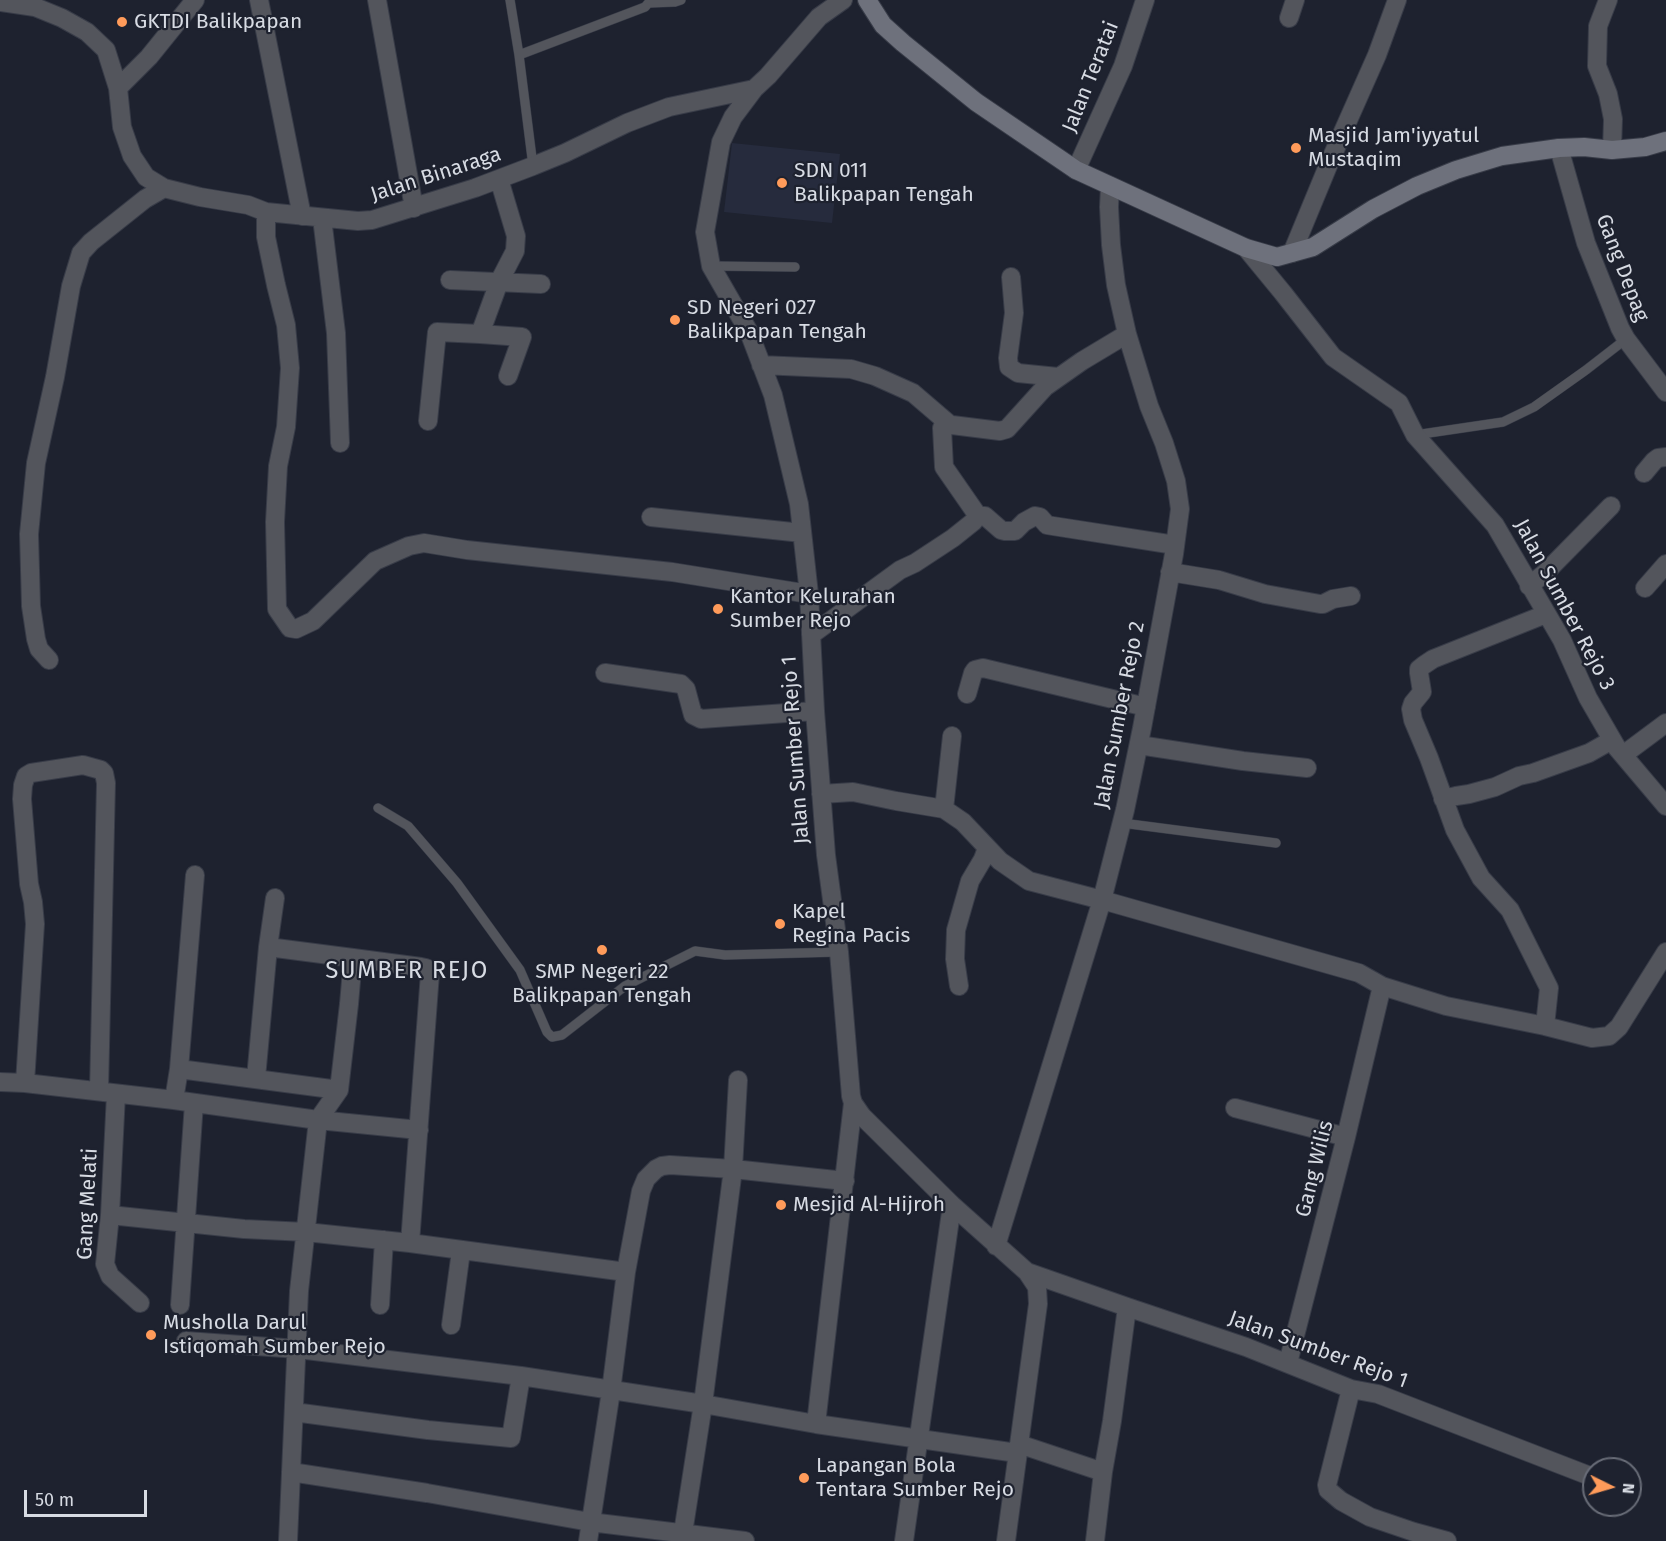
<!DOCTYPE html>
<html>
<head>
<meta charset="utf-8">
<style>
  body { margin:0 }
  #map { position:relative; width:1666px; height:1541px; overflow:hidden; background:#1e222f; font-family:"Fira Sans",sans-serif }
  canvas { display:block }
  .north { position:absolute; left:1582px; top:1457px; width:60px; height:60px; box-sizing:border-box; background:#1e222f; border:2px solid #686c77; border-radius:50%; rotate:95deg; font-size:16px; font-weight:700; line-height:24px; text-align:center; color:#d7dbe3 }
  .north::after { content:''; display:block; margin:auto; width:21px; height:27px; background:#ff9b5a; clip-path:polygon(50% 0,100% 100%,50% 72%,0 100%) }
  .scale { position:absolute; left:24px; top:1490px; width:123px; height:27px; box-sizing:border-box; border:3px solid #d7dbe3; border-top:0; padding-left:8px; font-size:18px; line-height:21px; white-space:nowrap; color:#d7dbe3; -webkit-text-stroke:4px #1e222f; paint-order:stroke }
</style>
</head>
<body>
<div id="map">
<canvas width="1666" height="1541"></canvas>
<div class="north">N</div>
<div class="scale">50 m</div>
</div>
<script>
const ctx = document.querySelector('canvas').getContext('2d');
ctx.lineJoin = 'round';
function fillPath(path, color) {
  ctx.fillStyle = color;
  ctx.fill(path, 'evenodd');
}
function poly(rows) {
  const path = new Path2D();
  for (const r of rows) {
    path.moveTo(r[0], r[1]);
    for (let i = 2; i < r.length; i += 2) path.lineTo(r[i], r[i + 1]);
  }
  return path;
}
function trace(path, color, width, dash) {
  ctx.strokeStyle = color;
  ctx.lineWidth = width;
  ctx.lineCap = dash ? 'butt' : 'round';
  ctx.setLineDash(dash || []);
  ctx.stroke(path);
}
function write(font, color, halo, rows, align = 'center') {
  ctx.font = font + ' "Fira Sans",sans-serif';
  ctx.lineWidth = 4.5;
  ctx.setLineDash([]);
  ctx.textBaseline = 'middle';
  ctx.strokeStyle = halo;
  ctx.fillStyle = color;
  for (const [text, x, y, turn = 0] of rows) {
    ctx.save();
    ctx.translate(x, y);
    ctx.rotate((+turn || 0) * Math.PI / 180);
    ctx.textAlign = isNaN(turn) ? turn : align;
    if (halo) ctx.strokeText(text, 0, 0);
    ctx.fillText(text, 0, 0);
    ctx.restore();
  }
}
fillPath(poly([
  [732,143,840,154,832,223,724,212]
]), '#262b3d');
const lane = poly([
  [510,0,519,55,533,166],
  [650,3,675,2,681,0],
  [519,55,645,7,651,0],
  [711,266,795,267],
  [1415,435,1503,422,1534,407,1586,370,1626,339],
  [378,808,408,826,457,883,520,970,547,1032,552,1037,562,1035,625,986,695,951,725,955,839,952],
  [1122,823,1276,843]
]);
const street = poly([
  [259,0,302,216],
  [377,0,414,208],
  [843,0,819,17,768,76,754,89,733,117,721,142,705,232,711,266,749,332,773,395,799,504,809,594,815,711,826,855,839,952,851,1096,853,1103,862,1116,952,1205,1027,1272,1037,1287,1038,1304,1006,1541],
  [1608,0,1598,26,1597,66,1608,94,1613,119,1612,150],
  [0,2,35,7,62,18,87,32,106,50,118,88,122,127,132,156,146,177,164,188,200,197,248,205,266,212,358,221,372,220,475,188,533,166,565,153,627,123,669,107,754,89],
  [1289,18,1295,0],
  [118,88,149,57,195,0],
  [1559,148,1586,243,1620,328,1626,339,1666,392],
  [1076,170,1123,66,1145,0],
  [266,212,266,237,276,285,286,325,290,368,286,427,278,466,275,522,277,609,290,628,296,629,313,621,375,561,409,546,424,543,467,550,672,572,809,594],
  [322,218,336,333,340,443],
  [1246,248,1283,293,1333,357,1399,403,1415,435,1495,525,1562,640,1588,698,1617,748,1666,806],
  [1292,253,1330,161,1377,55,1397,0],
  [1011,277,1014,313,1008,358,1009,367,1018,373,1058,377],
  [450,280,541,284],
  [480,334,522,337,508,376],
  [761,365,851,369,875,376,913,393,948,423],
  [428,421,437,332,480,334,499,282,515,251,516,236,499,179],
  [1644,473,1654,461,1658,458,1666,457],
  [978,516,985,516,1001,530,1005,531,1015,531,1024,522,1035,516,1040,517,1047,525,1053,526,1175,545],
  [651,517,802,533],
  [1170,572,1219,580,1265,594,1320,604,1323,604,1333,599,1351,596],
  [1529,586,1545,573,1611,506],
  [1645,588,1666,564],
  [811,635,900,570,915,563,953,538,973,522,978,516,944,467,942,428,944,424,1000,431,1007,429,1045,387,1082,361,1127,334],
  [49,660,39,649,36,639,31,606,29,534,36,463,55,377,71,286,81,253,91,242,145,199,164,188],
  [605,673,681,684,686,689,693,715,701,719,815,711],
  [967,694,973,673,975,670,983,668,1146,707],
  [1139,745,1243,761,1307,768],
  [1623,755,1666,723],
  [821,794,853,792,896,801,944,809,963,822,1000,861,1029,881,1102,900,1359,973,1382,986,1446,1006,1545,1026,1592,1038,1609,1036,1619,1027,1666,952],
  [1443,799,1456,796,1469,794,1495,787,1519,776,1533,773,1589,753,1612,740],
  [944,809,952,736],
  [268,947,275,898],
  [353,958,421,967,426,968,430,973,410,1243],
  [959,986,955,959,956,930,970,881,983,859,987,848],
  [1545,1026,1549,988,1510,910,1481,878,1455,830,1429,758,1413,720,1411,709,1413,703,1422,692,1419,673,1419,669,1424,665,1433,659,1546,614],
  [179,1069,339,1090],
  [256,1078,268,947,353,958,349,1004,339,1090,318,1120],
  [0,1082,25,1083],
  [99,1091,106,783,104,773,101,770,83,765,31,773,26,776,23,785,22,799,29,884,33,902,35,924,25,1083,174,1100,318,1120,299,1291,288,1541],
  [116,1094,110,1215,105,1264,110,1276,140,1303],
  [174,1100,179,1069,195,875],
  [1235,1108,1346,1137],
  [318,1120,419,1130],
  [110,1215,244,1229,306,1232,410,1243,626,1272],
  [996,1246,1102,900,1125,810,1142,728,1174,554,1180,509,1176,481,1164,443,1149,406,1127,334,1116,285,1111,245,1109,207,1110,186],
  [1027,1272,1127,1307,1246,1347,1351,1389,1378,1394,1590,1476,1594,1479],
  [180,1305,194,1103],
  [380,1305,384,1240],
  [451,1325,461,1251],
  [186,1341,298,1349,521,1376,703,1404,816,1424,1017,1453],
  [1288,1363,1346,1137,1382,986],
  [1351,1389,1327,1485,1328,1490,1341,1501,1370,1517,1414,1532,1447,1541],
  [294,1412,428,1430,511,1438,521,1376],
  [816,1424,853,1103],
  [1019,1444,1103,1472,1095,1541],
  [291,1472,427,1493,590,1522,745,1541],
  [1103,1472,1112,1421,1127,1307],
  [683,1533,703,1404,733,1169,738,1080],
  [588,1541,611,1391,626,1272,641,1191,646,1179,656,1169,662,1166,670,1165,733,1169,845,1181],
  [904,1541,952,1205]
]);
const secondary = poly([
  [867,0,883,25,903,43,976,102,1076,170,1246,248,1277,257,1313,247,1373,209,1417,186,1456,170,1502,156,1559,148,1584,147,1612,150,1645,147,1666,141]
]);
trace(lane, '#383c48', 10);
trace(street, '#383c48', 20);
trace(secondary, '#383c48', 20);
trace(lane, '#53555c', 9);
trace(street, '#53555c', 18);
trace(secondary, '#6e717c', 18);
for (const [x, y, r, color] of [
  [122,22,6,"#ff9b5a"],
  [1296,148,6,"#ff9b5a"],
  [782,183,6,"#ff9b5a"],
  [675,320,6,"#ff9b5a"],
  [718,609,6,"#ff9b5a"],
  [780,924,6,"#ff9b5a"],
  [602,950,6,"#ff9b5a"],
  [781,1205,6,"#ff9b5a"],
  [151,1335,6,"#ff9b5a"],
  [804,1478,6,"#ff9b5a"]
]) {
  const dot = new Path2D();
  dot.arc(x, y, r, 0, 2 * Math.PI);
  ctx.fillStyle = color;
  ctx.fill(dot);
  trace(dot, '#1e222f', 2);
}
write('21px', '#d7dbe3', '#1e222f', [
  ["GKTDI Balikpapan",134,22],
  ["Masjid Jam'iyyatul",1308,136],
  ["Mustaqim",1308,160],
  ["SDN 011",794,171],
  ["Balikpapan Tengah",794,195],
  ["SD Negeri 027",687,308],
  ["Balikpapan Tengah",687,332],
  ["Kantor Kelurahan",730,597],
  ["Sumber Rejo",730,621],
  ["Kapel",792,912],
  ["Regina Pacis",792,936],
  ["SMP Negeri 22",602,972,"center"],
  ["Balikpapan Tengah",602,996,"center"],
  ["Mesjid Al-Hijroh",793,1205],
  ["Musholla Darul",163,1323],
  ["Istiqomah Sumber Rejo",163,1347],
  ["Lapangan Bola",816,1466],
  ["Tentara Sumber Rejo",816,1490]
], 'left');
write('21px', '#d7dbe3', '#1e222f', [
  ["Jalan Teratai",1091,77,-68],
  ["Jalan Binaraga",436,175,-18],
  ["Gang Depag",1622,268,69],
  ["Jalan Sumber Rejo 3",1564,605,62],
  ["Jalan Sumber Rejo 2",1120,715,-79],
  ["Jalan Sumber Rejo 1",796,750,-94],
  ["Gang Wilis",1315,1169,-76],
  ["Gang Melati",88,1204,-87],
  ["Jalan Sumber Rejo 1",1318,1350,20]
]);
ctx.letterSpacing = '1.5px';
write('24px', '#d7dbe3', '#1e222f', [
  ["SUMBER REJO",407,971]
]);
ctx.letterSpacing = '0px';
</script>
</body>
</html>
